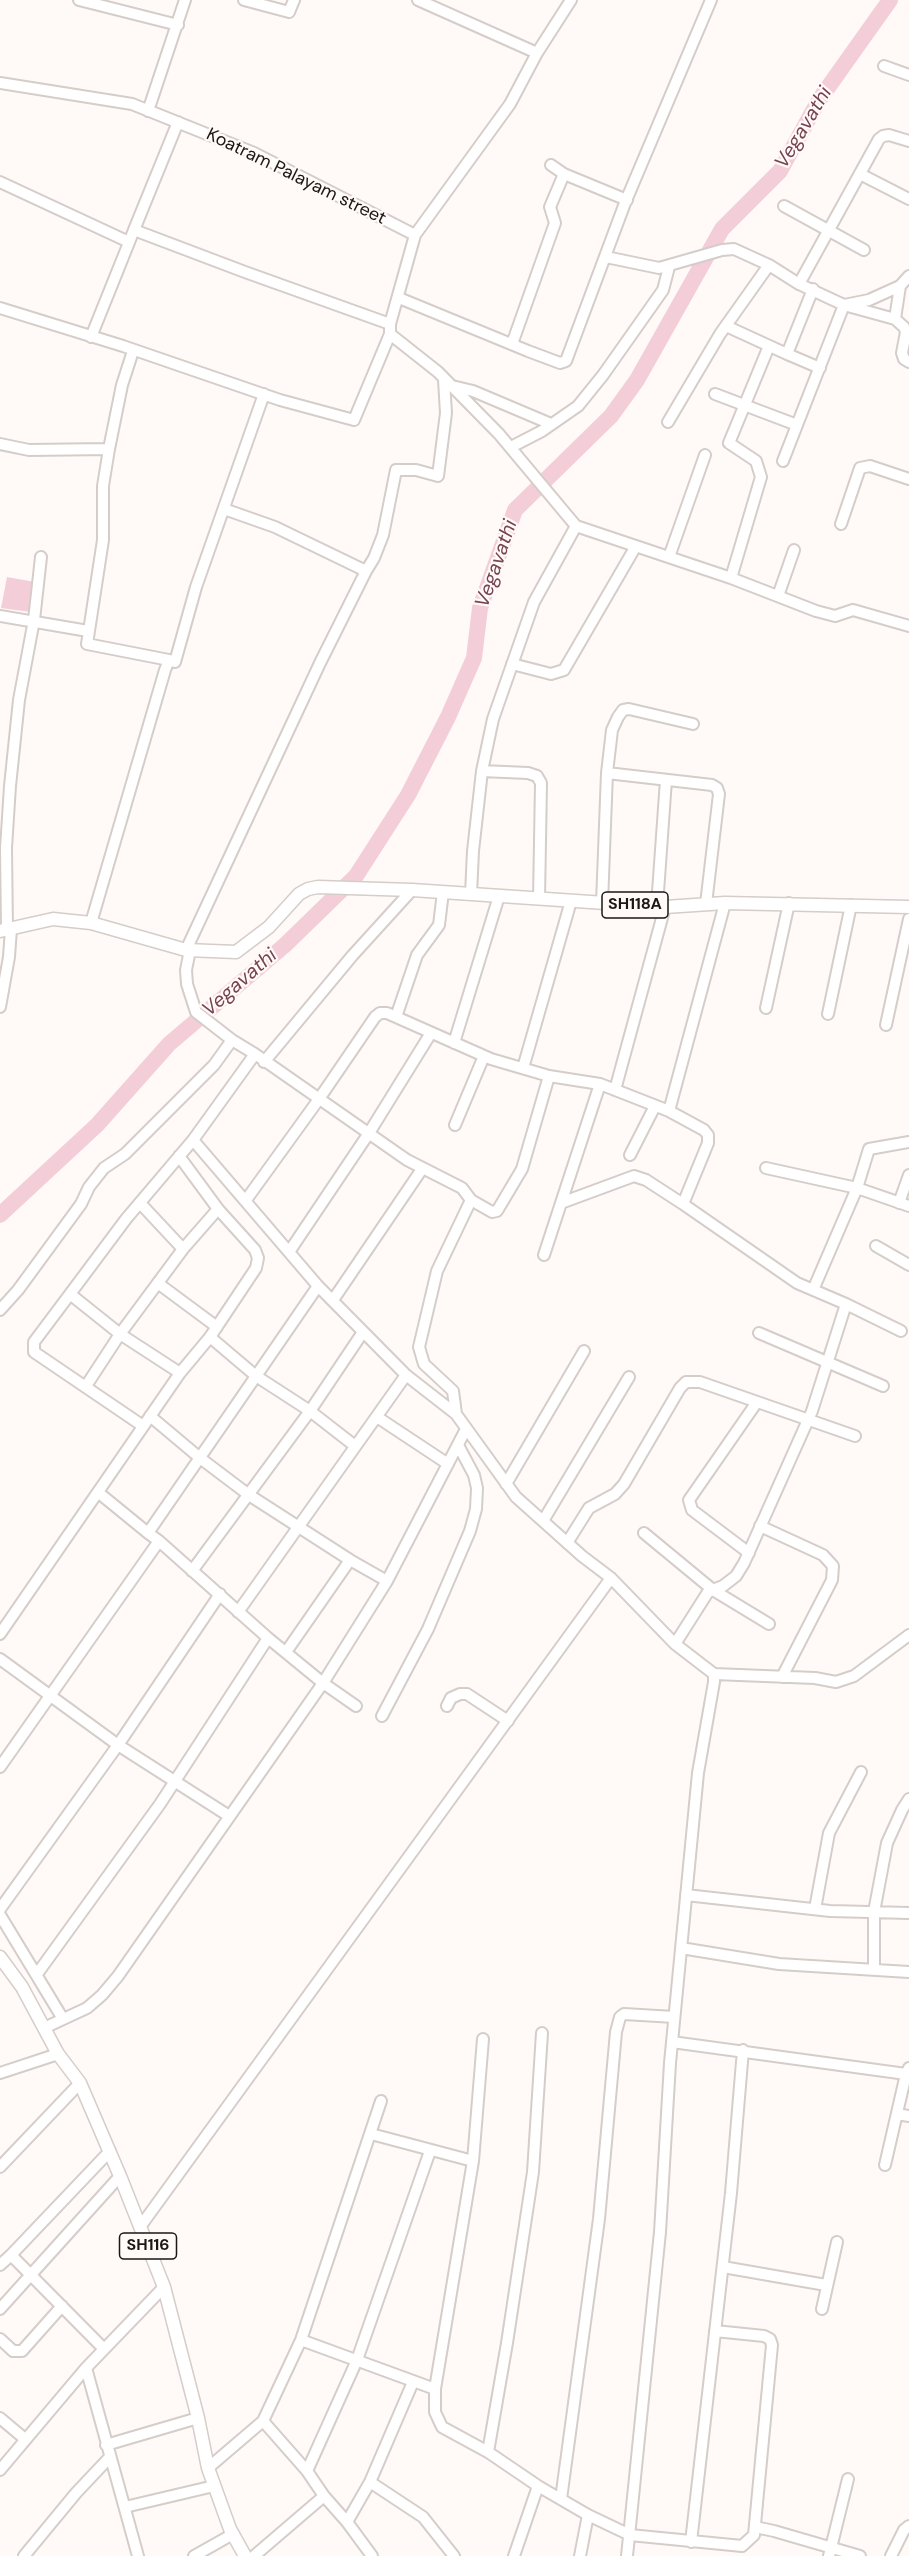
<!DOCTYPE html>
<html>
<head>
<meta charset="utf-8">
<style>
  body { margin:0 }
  canvas { display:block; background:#fffaf8 }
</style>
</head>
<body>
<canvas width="909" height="2556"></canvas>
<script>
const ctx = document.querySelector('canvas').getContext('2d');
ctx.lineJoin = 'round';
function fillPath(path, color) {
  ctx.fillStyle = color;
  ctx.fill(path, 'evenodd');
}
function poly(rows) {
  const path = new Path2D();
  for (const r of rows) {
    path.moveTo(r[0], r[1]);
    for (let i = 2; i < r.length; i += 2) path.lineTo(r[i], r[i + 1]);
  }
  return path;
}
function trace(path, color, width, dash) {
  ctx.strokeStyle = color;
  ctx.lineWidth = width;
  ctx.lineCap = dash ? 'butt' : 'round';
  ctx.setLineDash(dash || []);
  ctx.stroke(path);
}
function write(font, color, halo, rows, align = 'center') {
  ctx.font = font + ' "DM Sans",sans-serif';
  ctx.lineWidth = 4.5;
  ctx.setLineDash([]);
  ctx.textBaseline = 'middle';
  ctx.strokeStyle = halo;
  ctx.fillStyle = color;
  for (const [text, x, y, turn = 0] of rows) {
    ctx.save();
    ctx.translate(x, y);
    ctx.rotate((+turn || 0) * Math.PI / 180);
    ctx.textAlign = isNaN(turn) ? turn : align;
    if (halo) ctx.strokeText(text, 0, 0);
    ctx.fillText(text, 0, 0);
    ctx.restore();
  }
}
fillPath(poly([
  [7,577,35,582,30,612,1,608]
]), '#f3ced9');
trace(poly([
  [0,1215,97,1125,169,1044,285,945,356,876,408,795,448,717,474,658,480,608,515,510,611,416,637,380,722,229,780,171,819,100,890,0]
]), '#f3ced9', 16);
const minor = poly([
  [79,0,178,25],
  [244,0,289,12,294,0],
  [418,0,537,53],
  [884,66,909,75],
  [0,83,132,104,254,153,415,235],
  [148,111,185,0],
  [551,165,564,174,627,200],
  [860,174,909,199],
  [0,182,129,242],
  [784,206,864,250],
  [134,230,178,122],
  [606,257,659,268,722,250,734,249,769,265,799,284,844,305,895,319,904,327,906,332,902,353,904,359,909,362],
  [799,284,879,139,883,136,889,135,909,141],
  [813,289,787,354,820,368],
  [399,298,528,351,560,363,566,361,625,203,711,0],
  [0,308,123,346,280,400,354,420,390,334,390,324,415,235,510,104,537,53,571,0],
  [895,319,900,286],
  [726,326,787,354],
  [390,334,438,372,499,434,576,526,731,578,816,611,835,616,853,610,909,626],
  [91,337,134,230,245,272,390,324],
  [512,344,555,223,550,207,564,174],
  [133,351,122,385,109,449,103,486,103,540,87,644,169,660],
  [452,386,473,391,551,424],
  [715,394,797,425,844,305,869,300,900,286,909,276],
  [668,422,720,334,769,265],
  [0,444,29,450,109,449],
  [511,447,542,431,578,406,603,375,663,290,669,267],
  [783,461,797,425],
  [841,524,860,468,870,466,909,479],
  [669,557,705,455],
  [366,571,374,558,383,535,396,470,416,470,438,476,446,413,444,380],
  [731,578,761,477,756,461,729,443,769,346],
  [778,596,794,550],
  [0,616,88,631],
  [512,664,551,674,564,670,636,546],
  [482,771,528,773,537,776,541,783,539,899],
  [607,773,712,785,717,788,719,794,706,904],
  [471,894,473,851,482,771,493,719,534,602,576,526],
  [602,903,607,773,612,730,618,717,623,710,629,709,693,724],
  [657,906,666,780],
  [91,923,165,670,169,660,175,662,196,587,264,394],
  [7,930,6,848,10,786,19,700,34,620,41,557],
  [186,950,320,663,366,571,275,527,224,509],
  [190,950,186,970,187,984,196,1012,232,1040,255,1054,407,1160,462,1188,471,1200,437,1271,419,1347,424,1364,453,1391,456,1414],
  [0,1007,9,957,11,929],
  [766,1008,789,903],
  [828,1014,851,905],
  [396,1017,417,955,439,925,443,892],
  [886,1025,909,919],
  [454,1043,499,896],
  [264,1062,352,956,412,890],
  [523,1068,571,901],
  [615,1090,665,907],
  [455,1125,484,1056],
  [193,1140,255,1054],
  [630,1155,655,1106],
  [766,1168,857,1188,909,1206],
  [246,1200,319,1099,375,1017,380,1013,387,1013,491,1059,549,1076,600,1084,669,1111,725,903],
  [471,1200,492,1212,497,1211,503,1201,522,1169,549,1076],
  [140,1203,183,1249],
  [561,1203,634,1176,646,1180,683,1204],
  [899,1203,909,1175],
  [876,1246,909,1265],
  [289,1252,369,1133,431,1033],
  [544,1255,600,1084],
  [159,1284,217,1327],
  [813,1290,857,1188,869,1149,909,1142],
  [70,1294,34,1342,34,1352,143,1426],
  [333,1300,422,1169],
  [846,1304,901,1331],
  [0,1310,18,1290,81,1204,89,1187,104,1168,125,1154,214,1065,232,1040],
  [759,1333,883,1386],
  [210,1337,256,1376,310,1411,355,1446],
  [180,1373,120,1334,70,1294,126,1219,193,1140,318,1286,406,1375,456,1414,516,1497,582,1556,611,1578,675,1644,708,1592,723,1586,736,1576,744,1563,812,1411,846,1304,797,1283,683,1204,708,1143,708,1135,704,1130,669,1111],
  [86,1386,120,1334,183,1249,218,1209],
  [377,1417,448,1464],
  [506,1484,584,1351],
  [99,1493,148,1533],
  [543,1521,629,1377],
  [760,1526,823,1555,833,1566,832,1580,782,1677],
  [644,1533,713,1590,769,1624],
  [159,1541,268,1638,323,1683,356,1706],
  [567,1543,589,1508,615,1494,624,1484,680,1388,686,1382,700,1382,855,1436],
  [749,1553,692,1510,689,1500,757,1402],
  [192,1571,310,1411,363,1332],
  [387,1581,466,1429],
  [238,1612,406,1375],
  [0,1634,180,1373,210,1337,256,1268,258,1258,255,1250,218,1209,179,1156],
  [286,1652,350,1560],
  [0,1659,118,1745,229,1816],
  [714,1674,815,1678,836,1682,854,1676,909,1635],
  [447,1706,451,1698,460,1694,467,1694,508,1721],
  [382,1716,428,1629,470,1531,476,1509,477,1488,474,1475,458,1445],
  [0,1767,159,1541,148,1533,318,1286],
  [686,1895,830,1911,909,1913],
  [0,1909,118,1745,220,1594],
  [815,1909,829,1833,861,1772],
  [0,1915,63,2019],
  [681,1948,779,1964,909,1972],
  [874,1970,874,1912,887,1843,902,1810,909,1799],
  [37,1974,160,1804,268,1638],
  [44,2028,87,2008,102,1995,118,1976,323,1683,387,1581,350,1560,249,1495,200,1458,150,1416],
  [483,2039,473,2161,435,2389,435,2412,442,2427,488,2452,538,2486,588,2515,630,2535,742,2546,754,2535,772,2345,770,2339,764,2336,715,2331],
  [672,2042,906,2074,909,2068],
  [0,2073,58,2054],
  [897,2114,909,2116],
  [371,2134,473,2161],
  [885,2165,906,2074],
  [0,2167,80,2083],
  [140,2227,611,1578],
  [11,2255,110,2151],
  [0,2265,11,2255,104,2349],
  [723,2267,826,2285],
  [0,2309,120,2176],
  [822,2309,837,2242],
  [0,2339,13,2351,22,2351,62,2306],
  [301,2340,435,2389],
  [86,2368,138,2556],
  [0,2418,25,2439],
  [263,2421,307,2471,324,2496,347,2522,372,2556],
  [106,2445,198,2418],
  [488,2452,507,2343,533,2172,542,2033],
  [208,2468,263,2421,301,2340,381,2101],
  [0,2470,86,2368,164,2287],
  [307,2471,357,2360,430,2151],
  [370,2482,423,2517,454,2556],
  [561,2499,599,2219,616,2032,620,2017,624,2014,674,2017],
  [125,2507,214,2486],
  [347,2522,370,2482,413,2382],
  [755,2527,774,2531,860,2556],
  [691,2542,731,2193,743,2050],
  [24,2556,76,2493,109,2458],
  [194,2556,233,2534],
  [254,2556,324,2496],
  [514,2556,538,2486],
  [580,2556,588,2515],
  [627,2556,660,2232,670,2063,698,1773,714,1682,714,1674,675,1644],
  [829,2556,848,2479],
  [891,2556,904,2530,909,2526]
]);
const major = poly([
  [0,931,53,919,91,923,186,950,236,952,269,927,299,894,308,889,318,887,412,890,665,907,725,903,909,907],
  [0,1957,22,1987,58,2054,80,2083,120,2176,164,2287,198,2418,208,2468,230,2529,245,2556]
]);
trace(minor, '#d5cdc9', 14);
trace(major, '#d5cdc9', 15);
trace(minor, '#fff', 10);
trace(major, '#fff', 12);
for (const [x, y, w] of [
  [635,905,66],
  [148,2246,57]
]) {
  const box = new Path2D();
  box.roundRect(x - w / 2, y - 13, w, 26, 4.5);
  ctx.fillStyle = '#fffaf8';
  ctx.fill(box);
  trace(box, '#1a1716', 1.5);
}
write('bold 16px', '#1a1716', null, [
  ["SH118A",635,905],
  ["SH116",148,2246]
]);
write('18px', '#1a1716', '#fffaf8', [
  ["Koatram Palayam street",296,177,26]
]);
write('italic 20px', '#774454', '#fffaf8', [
  ["Vegavathi",804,128,-59],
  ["Vegavathi",497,564,-71],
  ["Vegavathi",240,983,-41]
]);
</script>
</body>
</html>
